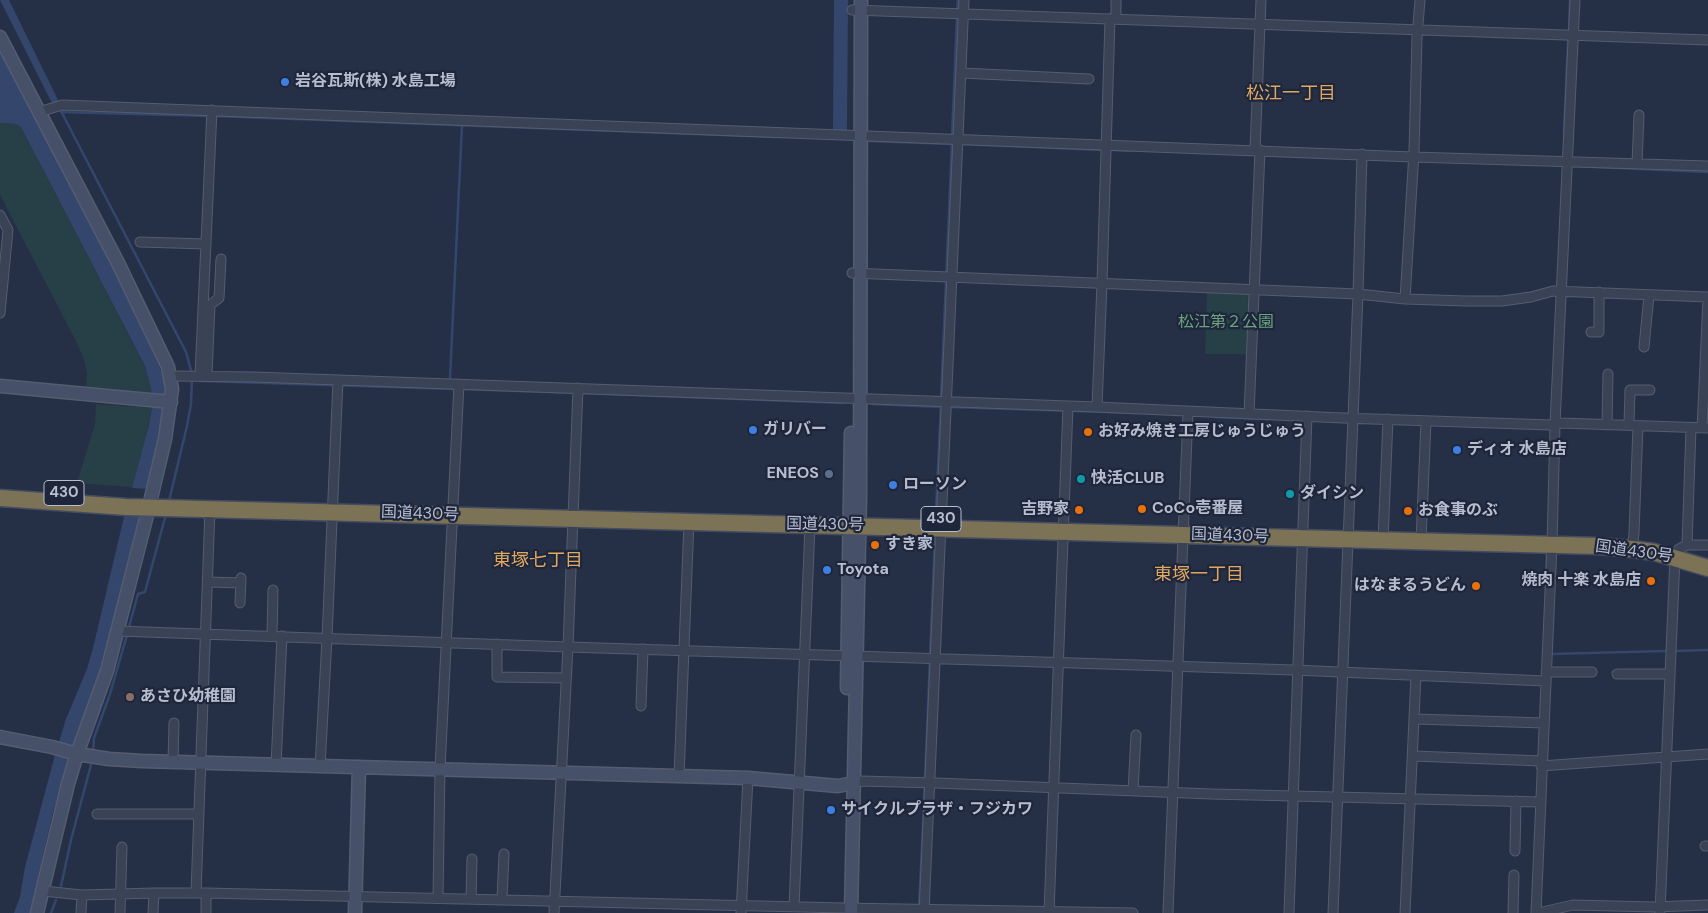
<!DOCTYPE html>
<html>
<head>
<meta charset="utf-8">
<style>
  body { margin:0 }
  canvas { display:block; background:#252f46 }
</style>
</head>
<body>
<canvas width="1708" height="913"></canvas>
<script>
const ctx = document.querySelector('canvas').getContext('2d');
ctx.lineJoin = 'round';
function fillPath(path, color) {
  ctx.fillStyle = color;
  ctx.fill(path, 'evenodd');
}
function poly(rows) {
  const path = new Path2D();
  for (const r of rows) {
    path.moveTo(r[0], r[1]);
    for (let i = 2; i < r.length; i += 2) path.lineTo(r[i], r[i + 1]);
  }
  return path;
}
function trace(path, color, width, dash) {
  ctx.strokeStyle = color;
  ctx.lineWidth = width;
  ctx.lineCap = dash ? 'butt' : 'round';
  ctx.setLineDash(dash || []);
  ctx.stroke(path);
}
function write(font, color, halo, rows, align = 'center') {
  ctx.font = font + ' "DM Sans","Noto Sans JP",sans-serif';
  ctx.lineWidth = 4.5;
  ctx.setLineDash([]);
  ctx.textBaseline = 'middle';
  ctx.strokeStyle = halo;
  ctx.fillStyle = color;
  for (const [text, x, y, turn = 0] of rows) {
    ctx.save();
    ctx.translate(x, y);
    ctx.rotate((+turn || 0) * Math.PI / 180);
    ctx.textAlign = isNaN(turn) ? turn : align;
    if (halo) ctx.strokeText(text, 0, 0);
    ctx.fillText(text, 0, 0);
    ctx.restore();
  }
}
fillPath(poly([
  [0,123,16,124,21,127,145,367,152,393,86,387,87,372,83,357,77,343,0,195],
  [1207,292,1248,293,1247,354,1205,354],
  [96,404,152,408,144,446,132,487,77,483,95,424]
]), '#273f47');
fillPath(poly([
  [0,0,9,0,59,102,52,103],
  [0,52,91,224,130,304,164,377,166,377,165,411,108,651,70,761,68,761,53,812,30,913,14,913,20,897,25,867,55,755,66,719,87,669,94,644,123,521,149,425,152,408,152,393,145,366,21,127,16,124,0,123]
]), '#35466d');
fillPath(poly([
  [131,488,149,489,142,515,123,515]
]), '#252f46');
trace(poly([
  [957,11,958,0],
  [1569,31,1570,0],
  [61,111,186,352,192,374],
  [61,112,208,116],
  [214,116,775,137],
  [1564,134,1568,41],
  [952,136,957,16],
  [869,141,953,144],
  [961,144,1102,150],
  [1114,150,1133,151],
  [1571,166,1708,172],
  [450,378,462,125],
  [201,381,456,389],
  [461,389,576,393],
  [581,393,843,403],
  [941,398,952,141],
  [872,404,941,407],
  [949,407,1136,413],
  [1216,417,1268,419],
  [169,501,187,426,191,404,192,379],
  [936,511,941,404],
  [1546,594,1547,554],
  [129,627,138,594,145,592,166,514],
  [1674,651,1708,650],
  [1550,654,1666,651],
  [93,753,94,738,110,694,127,635],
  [925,780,935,536],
  [61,886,71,840,92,761],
  [919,907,925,785],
  [51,913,56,900]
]), '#35466d', 2.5);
trace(poly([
  [840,130,841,0]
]), '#35466d', 14);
const street = poly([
  [852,10,1708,40],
  [1116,19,1116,0],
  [961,73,1089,79],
  [39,112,62,105,1413,157,1708,166],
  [1255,150,1261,0],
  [1637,164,1639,115],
  [0,215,8,230,0,313],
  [140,242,206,244],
  [852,273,1358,294,1405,299,1466,301,1502,301,1531,297,1553,291,1708,297],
  [1405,299,1414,152,1417,37,1420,0],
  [1591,332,1599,332,1599,292],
  [1644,347,1649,295],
  [200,375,212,110],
  [207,375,210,305,219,298,221,259],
  [171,376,254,377,1097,407,1343,418,1551,425,1560,423,1708,428],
  [1097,407,1102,283,1110,19],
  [1249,414,1260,150],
  [1607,425,1608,374],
  [1629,425,1630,390,1650,390],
  [1702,428,1708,300],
  [1383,540,1388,419],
  [1421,541,1426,421],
  [1687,545,1691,428],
  [1632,549,1634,533,1638,426],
  [208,582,241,583],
  [240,603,241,578],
  [117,631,568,647,1294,670,1545,681],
  [272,636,273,590],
  [497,644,497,677,566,678],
  [1546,672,1592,672],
  [1617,674,1669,674],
  [641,706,643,649],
  [1415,719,1544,723],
  [1413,756,1542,761],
  [173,762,174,723],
  [276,765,282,636],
  [1541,766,1708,754],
  [320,767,327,638,338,380],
  [679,776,689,521],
  [854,783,860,781,936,783,1211,794,1541,802],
  [1133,791,1136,735],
  [97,814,199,814],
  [1705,846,1708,846],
  [1515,851,1516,801],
  [43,891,82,895,154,893,206,893,844,908,1133,913],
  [196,893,210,509],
  [438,898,440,769,459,384],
  [471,899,472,859],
  [502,899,504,854],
  [794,907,810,526],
  [81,913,82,895],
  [120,913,122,847],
  [153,913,154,893],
  [206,913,206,893],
  [554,913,568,647,578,388],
  [741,913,748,778],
  [924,913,964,0],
  [1049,913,1068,406],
  [1168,913,1188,412],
  [1289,913,1307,416],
  [1333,913,1358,294,1362,154],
  [1405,913,1416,675],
  [1513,913,1514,875],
  [1536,913,1552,545,1555,424,1575,0],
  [1538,913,1573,905,1654,907,1708,905],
  [1660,913,1675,557,1679,549,1687,545,1708,545]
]);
const secondary = poly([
  [0,37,118,263,168,367,172,389,165,439,147,515,107,671,77,754,68,784,37,913],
  [0,386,171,402],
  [847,688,851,433],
  [0,737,52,747,77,754,109,759,142,761,748,778,838,786,854,783],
  [355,913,359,767],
  [851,913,860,497,861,0]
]);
const highway = poly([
  [0,498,126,507,1598,546,1632,549,1654,552,1708,568]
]);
trace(street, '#555c70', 11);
trace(secondary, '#555c70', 15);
trace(highway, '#444c60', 19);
trace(street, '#3a4255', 9);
trace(secondary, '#475069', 12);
trace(highway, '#7c7256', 16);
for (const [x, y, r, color] of [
  [285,82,5,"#3f7fe0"],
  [753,430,5,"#3f7fe0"],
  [1088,432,5,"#e8710a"],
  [1457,450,5,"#3f7fe0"],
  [829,474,5,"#5c6f8a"],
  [1081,479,5,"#0f9aa8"],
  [893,485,5,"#3f7fe0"],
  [1290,494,5,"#0f9aa8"],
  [1142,509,5,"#e8710a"],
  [1079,510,5,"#e8710a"],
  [1408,511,5,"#e8710a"],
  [875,545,5,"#e8710a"],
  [827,570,5,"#3f7fe0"],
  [1651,581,5,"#e8710a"],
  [1476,586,5,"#e8710a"],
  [130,697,5,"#8d6e63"],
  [831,810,5,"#3f7fe0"]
]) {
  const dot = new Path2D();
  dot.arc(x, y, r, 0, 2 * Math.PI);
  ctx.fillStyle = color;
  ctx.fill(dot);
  trace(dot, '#1e263b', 2);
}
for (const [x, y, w] of [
  [64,493,40],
  [941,519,40]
]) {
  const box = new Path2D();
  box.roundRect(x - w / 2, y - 12.5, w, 25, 4);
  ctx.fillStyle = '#1e263b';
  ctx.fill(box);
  trace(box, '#b7bdcf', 1);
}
write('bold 15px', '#b7bdcf', null, [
  ["430",64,493],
  ["430",941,519]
]);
write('bold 16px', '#b7bdcf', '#1e263b', [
  ["岩谷瓦斯(株) 水島工場",295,82],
  ["ガリバー",763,430],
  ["お好み焼き工房じゅうじゅう",1098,432],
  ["ディオ 水島店",1467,450],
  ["ENEOS",819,474,"right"],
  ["快活CLUB",1091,479],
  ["ローソン",903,485],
  ["ダイシン",1300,494],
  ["CoCo壱番屋",1152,509],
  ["吉野家",1069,510,"right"],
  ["お食事のぶ",1418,511],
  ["すき家",885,545],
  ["Toyota",837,570],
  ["焼肉 十楽 水島店",1641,581,"right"],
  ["はなまるうどん",1466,586,"right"],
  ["あさひ幼稚園",140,697],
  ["サイクルプラザ・フジカワ",841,810]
], 'left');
write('16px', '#6ca27f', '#1e263b', [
  ["松江第２公園",1226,323]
]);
write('16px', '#b7bdcf', '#1e263b', [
  ["国道430号",420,514,2],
  ["国道430号",825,525,1],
  ["国道430号",1230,536,2],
  ["国道430号",1634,552,8]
]);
write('18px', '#e1a860', '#1e263b', [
  ["松江一丁目",1291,94],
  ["東塚七丁目",538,561],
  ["東塚一丁目",1199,575]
]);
</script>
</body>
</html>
